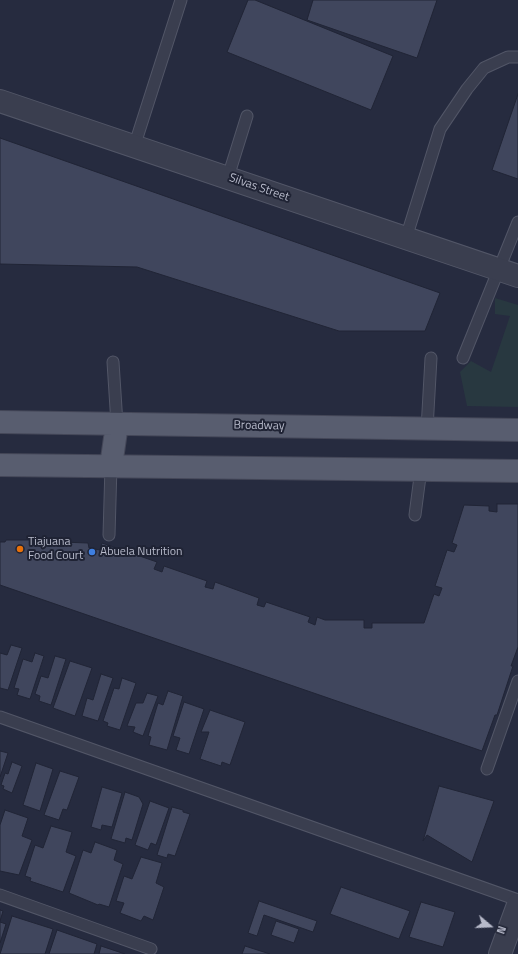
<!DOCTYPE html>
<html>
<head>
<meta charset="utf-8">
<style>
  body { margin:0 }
  #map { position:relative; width:518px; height:954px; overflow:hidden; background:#262b3f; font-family:"Titillium Web",sans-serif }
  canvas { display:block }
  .north { position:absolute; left:470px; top:906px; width:40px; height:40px; -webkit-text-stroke:3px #1f2334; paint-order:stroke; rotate:109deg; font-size:11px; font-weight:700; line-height:16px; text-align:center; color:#b7baca }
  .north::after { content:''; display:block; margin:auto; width:14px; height:18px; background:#b7baca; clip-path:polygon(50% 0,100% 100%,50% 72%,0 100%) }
</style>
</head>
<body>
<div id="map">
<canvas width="518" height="954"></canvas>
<div class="north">N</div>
</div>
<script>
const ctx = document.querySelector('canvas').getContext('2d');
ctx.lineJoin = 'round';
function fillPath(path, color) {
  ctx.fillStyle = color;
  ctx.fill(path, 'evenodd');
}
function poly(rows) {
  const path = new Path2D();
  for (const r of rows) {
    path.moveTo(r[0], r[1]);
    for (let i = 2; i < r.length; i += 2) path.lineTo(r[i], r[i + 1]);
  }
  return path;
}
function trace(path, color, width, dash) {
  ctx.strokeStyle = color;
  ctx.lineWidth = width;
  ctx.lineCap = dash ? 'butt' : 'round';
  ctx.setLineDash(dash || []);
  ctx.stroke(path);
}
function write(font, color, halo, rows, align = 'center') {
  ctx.font = font + ' "Titillium Web",sans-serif';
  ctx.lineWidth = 4;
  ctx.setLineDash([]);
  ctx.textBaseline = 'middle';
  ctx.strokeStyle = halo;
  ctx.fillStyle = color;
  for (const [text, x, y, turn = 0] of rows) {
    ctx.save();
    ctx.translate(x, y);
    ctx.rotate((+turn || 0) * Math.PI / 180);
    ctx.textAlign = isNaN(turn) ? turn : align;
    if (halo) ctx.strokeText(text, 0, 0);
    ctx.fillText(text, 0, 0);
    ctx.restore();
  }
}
fillPath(poly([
  [495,298,518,305,518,407,467,406,460,372,471,361,491,372,510,316,495,314]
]), '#283840');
const building = poly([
  [248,0,255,0,393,56,371,110,227,52,248,0],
  [313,0,437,0,417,58,307,20,313,0],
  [518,94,518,179,492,170,518,94],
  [0,138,440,293,425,331,339,331,137,267,0,264,0,138],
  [497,504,518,504,518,647,511,666,513,666,497,715,495,715,482,751,0,585,0,542,5,542,6,540,61,540,61,542,88,543,89,548,100,550,102,543,157,562,154,569,162,572,164,566,207,581,205,587,213,589,215,582,259,598,257,605,264,607,266,602,310,617,308,622,315,625,317,617,325,620,364,620,364,628,372,628,372,623,424,623,434,594,439,596,442,588,435,586,447,550,454,552,457,545,452,543,464,505,489,506,489,511,497,512,497,504],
  [11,645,22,648,8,690,0,688,0,653,7,655,11,645],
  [35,653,44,656,30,699,17,695,19,689,14,688,23,659,32,662,35,653],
  [55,656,66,659,51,705,39,701,40,696,35,694,41,676,48,678,55,656],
  [70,661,92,668,75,716,53,708,70,661],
  [101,674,113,678,98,721,82,716,87,698,93,700,101,674],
  [122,678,136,683,120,730,107,726,108,723,103,721,114,688,119,689,122,678],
  [168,691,183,696,167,750,149,745,151,737,148,736,158,703,163,705,168,691],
  [147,693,158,696,143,736,133,732,135,727,127,726,136,703,143,703,147,693],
  [184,702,204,709,189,754,176,750,180,738,173,736,184,702],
  [210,710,245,722,230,765,222,762,221,766,200,759,209,732,201,732,210,710],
  [0,751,8,753,0,777,0,751],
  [12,762,22,766,12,793,3,789,4,786,1,785,5,773,8,774,12,762],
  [36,763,53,769,40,811,23,805,36,763],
  [60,771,79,777,67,810,63,809,59,820,44,815,60,771],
  [439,786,494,801,472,862,427,835,423,841,439,786],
  [102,787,122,793,112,827,102,825,101,830,91,827,102,787],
  [125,792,139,797,143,804,132,840,126,838,125,843,111,839,125,792],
  [150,801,169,808,156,845,151,843,148,850,135,845,150,801],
  [172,807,183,810,183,812,190,814,175,856,168,854,167,858,157,855,172,807],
  [5,810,28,818,22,836,32,840,19,875,0,871,0,825,5,810],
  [51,826,72,832,66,852,76,856,63,892,30,881,31,878,25,876,35,845,43,848,51,826],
  [95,842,117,850,114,860,123,864,109,907,99,904,98,905,69,893,83,850,91,853,95,842],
  [141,857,162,863,156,883,164,887,153,920,144,916,141,921,120,913,124,903,116,901,124,876,132,879,141,857],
  [341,887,410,911,399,939,330,914,341,887],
  [259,901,317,921,313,932,264,915,257,936,248,933,259,901],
  [421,902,455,912,443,947,409,937,421,902],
  [0,910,3,911,0,921,0,910],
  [12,916,53,929,45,954,0,954,12,916],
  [276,921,299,929,294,943,271,935,276,921],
  [0,922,6,924,0,943,0,922],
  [57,930,97,944,94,954,49,954,57,930],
  [101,946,125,954,99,954,101,946],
  [245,946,270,954,242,954,245,946]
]);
fillPath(building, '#40465d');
trace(building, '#212536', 1);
const service = poly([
  [134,147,181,0],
  [228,177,247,116],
  [406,238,440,129,467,89,484,68,508,57,518,57],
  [463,358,518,222],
  [113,362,117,424],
  [427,429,431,358],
  [415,515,421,469],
  [109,535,111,466],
  [0,717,518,900],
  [487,769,518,681],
  [0,895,151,949]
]);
const minor = poly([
  [0,101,518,276]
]);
const tertiary = poly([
  [500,954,518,905]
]);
const primary = poly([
  [0,422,518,430],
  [0,465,518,471],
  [111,466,117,424]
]);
trace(service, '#525667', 13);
trace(minor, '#525667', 24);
trace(tertiary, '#525667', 24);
trace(primary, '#444758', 24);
trace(service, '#3a3e4f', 11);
trace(minor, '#3a3e4f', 22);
trace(tertiary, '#3a3e4f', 22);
trace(primary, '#585d6f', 22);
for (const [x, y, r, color] of [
  [20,549,4,"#e8710a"],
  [92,552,4,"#3f7fe0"]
]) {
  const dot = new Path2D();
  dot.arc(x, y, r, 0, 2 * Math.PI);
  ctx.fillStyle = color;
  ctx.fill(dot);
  trace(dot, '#1f2334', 1.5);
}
write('12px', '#b7baca', '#1f2334', [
  ["Silvas Street",259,188,19],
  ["Broadway",259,426,1]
]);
write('12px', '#b7baca', '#1f2334', [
  ["Tiajuana",28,542],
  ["Food Court",28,556],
  ["Abuela Nutrition",100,552]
], 'left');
</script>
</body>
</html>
